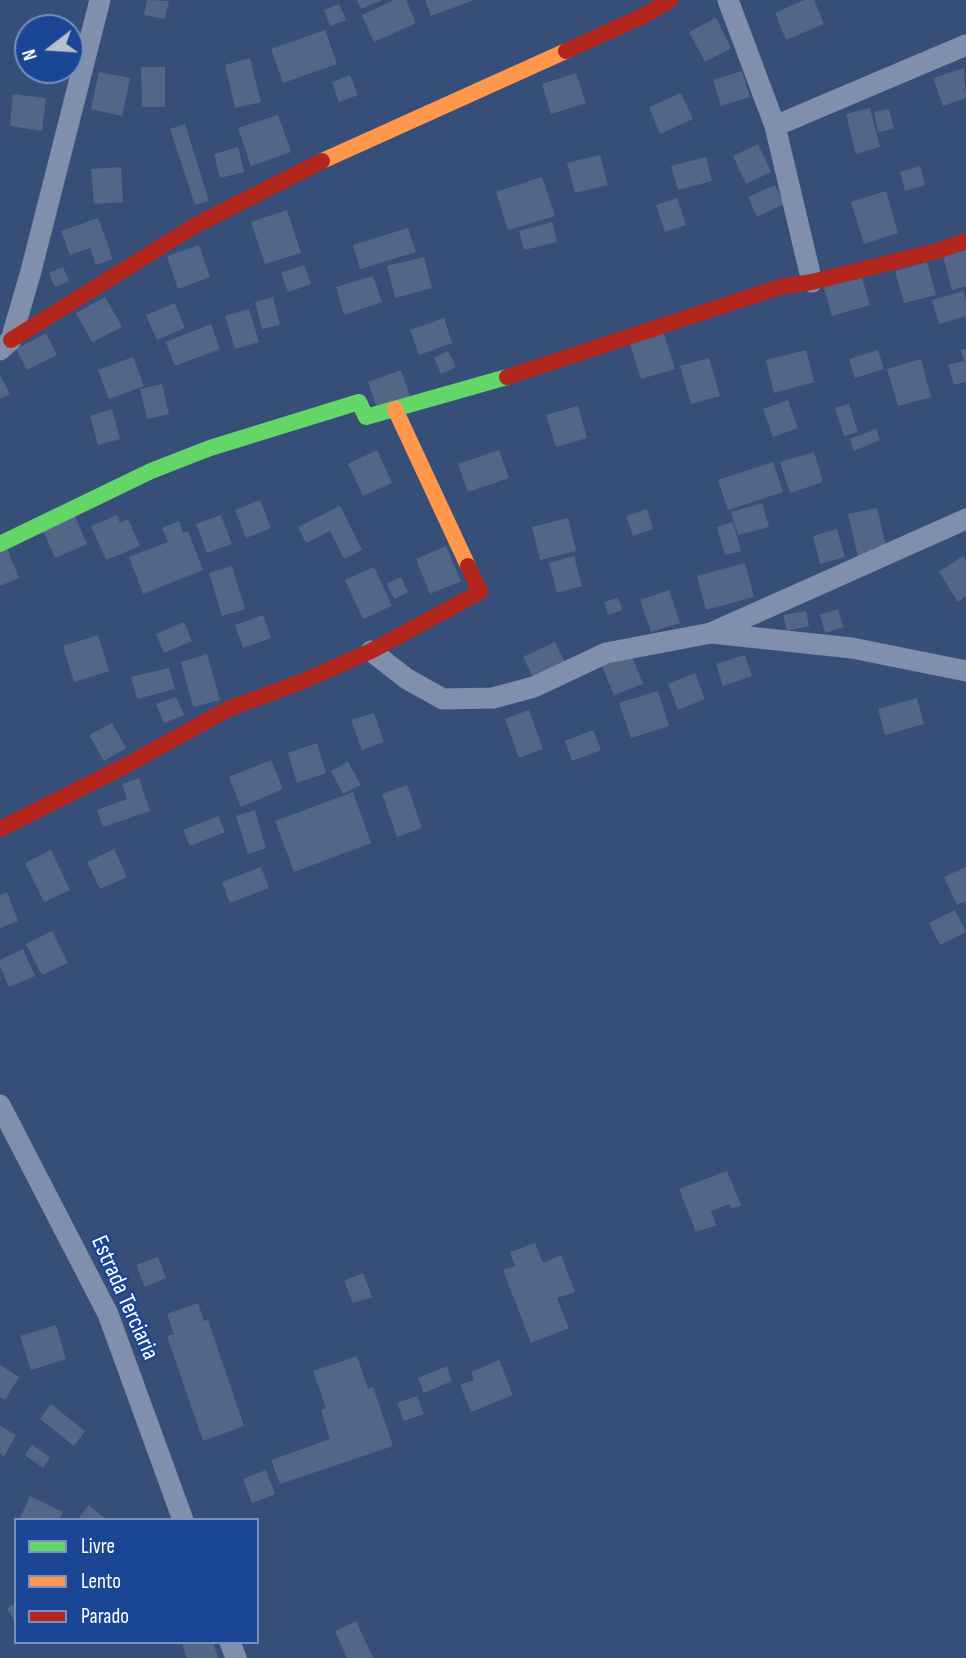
<!DOCTYPE html>
<html>
<head>
<meta charset="utf-8">
<style>
  body { margin:0 }
  #map { position:relative; width:966px; height:1658px; overflow:hidden; background:#374e79; font-family:"Sofia Sans Condensed",sans-serif }
  canvas { display:block }
  .legend { position:absolute; left:14px; top:1518px; width:245px; height:126px; box-sizing:border-box; background:#1b4695; border:2px solid #7690bf; margin:0; padding:9px 12px; list-style:none; font-size:21px; color:#fff }
  .legend li { display:flex; align-items:center; gap:14px; height:35px }
  .legend b { width:35px; border:2px solid #7690bf }
  .north { position:absolute; left:14px; top:14px; width:70px; height:70px; box-sizing:border-box; background:#1b4695; border:2px solid #7690bf; border-radius:50%; rotate:253deg; font-size:19px; font-weight:700; line-height:28px; text-align:center; color:#fff }
  .north::after { content:''; display:block; margin:auto; width:24px; height:32px; background:#b9c1d0; clip-path:polygon(50% 0,100% 100%,50% 72%,0 100%) }
</style>
</head>
<body>
<div id="map">
<canvas width="966" height="1658"></canvas>
<ul class="legend">
<li><b style="height:9px;background:#63d668"></b>Livre</li>
<li><b style="height:9px;background:#ff974d"></b>Lento</li>
<li><b style="height:9px;background:#b3261e"></b>Parado</li>
</ul>
<div class="north">N</div>
</div>
<script>
const ctx = document.querySelector('canvas').getContext('2d');
ctx.lineJoin = 'round';
function fillPath(path, color) {
  ctx.fillStyle = color;
  ctx.fill(path, 'evenodd');
}
function poly(rows) {
  const path = new Path2D();
  for (const r of rows) {
    path.moveTo(r[0], r[1]);
    for (let i = 2; i < r.length; i += 2) path.lineTo(r[i], r[i + 1]);
  }
  return path;
}
function trace(path, color, width, dash) {
  ctx.strokeStyle = color;
  ctx.lineWidth = width;
  ctx.lineCap = dash ? 'butt' : 'round';
  ctx.setLineDash(dash || []);
  ctx.stroke(path);
}
function write(font, color, halo, rows, align = 'center') {
  ctx.font = font + ' "Sofia Sans Condensed",sans-serif';
  ctx.lineWidth = 5;
  ctx.setLineDash([]);
  ctx.textBaseline = 'middle';
  ctx.strokeStyle = halo;
  ctx.fillStyle = color;
  for (const [text, x, y, turn = 0] of rows) {
    ctx.save();
    ctx.translate(x, y);
    ctx.rotate((+turn || 0) * Math.PI / 180);
    ctx.textAlign = isNaN(turn) ? turn : align;
    if (halo) ctx.strokeText(text, 0, 0);
    ctx.fillText(text, 0, 0);
    ctx.restore();
  }
}
fillPath(poly([
  [147,0,169,1,165,19,144,15],
  [357,0,382,0,361,9],
  [394,0,406,0,416,23,374,42,362,15],
  [425,0,474,0,431,16],
  [804,0,814,0,824,24,786,40,775,13],
  [339,4,346,20,330,26,324,10],
  [716,18,731,48,705,62,689,32],
  [325,30,337,64,283,83,271,49],
  [250,58,261,102,235,108,225,65],
  [141,67,165,67,165,107,142,107],
  [964,68,966,98,943,106,933,78],
  [742,71,750,97,721,106,713,80],
  [99,72,130,78,122,116,91,109],
  [576,73,586,103,551,114,542,84],
  [350,75,358,95,339,102,332,82],
  [681,93,693,119,660,134,649,107],
  [13,94,46,98,42,131,10,126],
  [870,108,880,147,856,154,846,114],
  [889,109,894,129,878,132,874,112],
  [278,115,291,152,251,166,238,128],
  [185,124,209,201,195,205,170,129],
  [758,144,771,172,746,184,733,156],
  [238,147,244,172,220,178,214,154],
  [600,155,608,185,575,193,567,163],
  [706,157,712,181,678,190,671,166],
  [920,166,925,185,905,191,900,172],
  [121,167,123,202,94,204,91,169],
  [542,177,555,216,508,230,496,192],
  [775,185,784,204,757,217,748,197],
  [886,191,898,233,864,244,851,202],
  [677,198,686,225,665,232,656,205],
  [287,210,301,253,265,264,251,222],
  [98,218,113,259,96,265,90,248,70,255,61,231],
  [552,222,557,242,524,250,519,231],
  [408,228,416,252,360,269,353,245],
  [199,245,210,277,178,289,167,256],
  [966,250,966,286,952,290,943,256],
  [424,257,432,288,395,298,387,266],
  [927,262,936,295,904,303,895,271],
  [304,265,311,284,288,292,281,273],
  [63,267,69,281,55,287,49,273],
  [860,271,870,305,832,316,822,281],
  [373,276,382,302,344,315,336,287],
  [963,291,966,302,966,316,939,324,932,300],
  [105,297,122,327,92,342,76,313],
  [273,297,280,325,262,329,255,302],
  [175,303,185,328,157,340,146,315],
  [249,309,259,342,235,349,225,316],
  [444,318,452,343,419,355,410,330],
  [211,324,220,349,175,366,166,342],
  [663,331,675,369,641,379,629,341],
  [46,333,57,355,27,370,16,349],
  [966,349,966,381,954,385,948,365,964,361,961,350],
  [806,350,814,382,774,393,766,360],
  [878,350,884,369,855,378,849,359],
  [448,351,456,367,441,374,434,358],
  [133,357,144,386,109,399,98,370],
  [709,358,720,396,691,404,680,366],
  [921,359,931,397,898,406,887,369],
  [401,370,410,396,377,408,368,382],
  [0,375,10,394,0,399],
  [162,384,169,414,147,419,140,389],
  [788,400,798,428,773,437,763,409],
  [849,404,858,432,844,436,835,408],
  [578,406,587,438,556,447,546,415],
  [112,409,120,439,98,445,90,416],
  [876,429,880,440,854,451,850,439],
  [377,450,392,483,363,496,348,464],
  [499,450,509,478,468,492,458,464],
  [814,452,823,482,790,493,780,462],
  [773,462,783,492,728,510,718,480],
  [260,500,271,528,246,538,235,510],
  [762,503,769,527,738,535,731,512],
  [340,506,362,550,344,559,330,531,306,543,298,527],
  [877,508,887,550,858,557,848,514],
  [647,509,653,529,633,536,626,516],
  [74,514,87,544,55,558,42,528],
  [117,515,120,523,128,519,140,546,106,560,91,526],
  [221,515,232,544,207,553,196,524],
  [568,518,576,551,540,560,532,527],
  [179,521,183,533,188,531,203,570,143,594,129,557,168,542,162,528],
  [733,522,741,551,725,555,717,527],
  [837,529,845,557,820,564,813,536],
  [6,546,19,578,0,586,0,548],
  [446,546,461,581,430,594,416,559],
  [574,556,582,586,557,593,549,563],
  [963,556,966,561,966,596,958,602,939,572],
  [745,563,754,597,706,610,697,576],
  [232,566,245,609,222,616,209,573],
  [374,567,392,606,363,619,345,580],
  [401,577,408,592,394,599,387,584],
  [669,590,680,623,651,632,640,600],
  [618,598,623,610,608,615,604,602],
  [838,609,843,627,825,633,820,615],
  [806,611,809,626,787,631,783,615],
  [263,615,271,638,243,648,235,625],
  [184,622,192,641,164,653,156,634],
  [98,635,109,671,74,682,63,646],
  [555,642,566,665,534,679,523,657],
  [207,654,220,700,193,707,181,662],
  [631,654,643,684,614,695,602,666],
  [745,655,752,676,723,686,716,664],
  [169,668,175,689,137,699,131,677],
  [695,673,705,699,678,710,668,684],
  [658,691,669,726,631,738,619,703],
  [176,697,184,715,164,723,156,704],
  [917,698,924,724,885,735,878,709],
  [529,710,543,749,519,758,505,719],
  [374,713,384,742,362,750,351,720],
  [112,723,126,748,104,761,89,735],
  [593,730,601,750,572,761,565,741],
  [317,743,326,773,297,783,288,753],
  [271,760,283,789,241,807,229,777],
  [348,762,361,785,343,794,331,771],
  [139,778,150,811,103,827,97,810,127,799,122,784],
  [407,785,422,828,397,837,382,794],
  [353,792,371,843,294,872,275,821],
  [255,810,266,848,248,854,236,816],
  [218,816,225,832,190,846,183,830],
  [114,849,127,877,100,889,87,862],
  [51,850,70,890,44,902,25,863],
  [261,867,269,888,230,903,222,882],
  [966,867,966,901,957,905,944,877],
  [7,892,18,921,0,928,0,895],
  [955,910,966,932,940,945,929,923],
  [52,931,68,963,42,975,26,944],
  [23,949,35,976,9,987,0,966,0,960],
  [727,1171,741,1205,731,1209,730,1204,711,1211,716,1225,696,1232,679,1189],
  [535,1243,543,1263,561,1255,575,1292,557,1298,569,1328,531,1343,503,1270,515,1266,510,1252],
  [158,1257,166,1278,145,1287,136,1265],
  [363,1273,372,1297,353,1303,344,1281],
  [198,1303,204,1321,208,1320,244,1426,203,1441,167,1336,174,1334,167,1314],
  [56,1325,66,1359,31,1370,20,1336],
  [357,1356,368,1389,373,1387,393,1446,280,1484,271,1460,330,1439,321,1410,326,1408,313,1371],
  [499,1360,513,1395,471,1412,460,1385,474,1380,471,1372],
  [0,1365,19,1377,5,1400,0,1397],
  [447,1366,452,1381,424,1393,418,1378],
  [417,1396,424,1414,404,1421,397,1403],
  [51,1404,85,1431,74,1446,40,1419],
  [0,1426,16,1435,4,1457,0,1454],
  [32,1445,50,1457,43,1468,25,1455],
  [266,1470,275,1494,252,1503,243,1479],
  [30,1496,63,1512,59,1520,19,1520],
  [89,1505,107,1520,77,1520],
  [16,1602,16,1622,7,1609],
  [356,1621,373,1658,347,1658,335,1631],
  [185,1642,213,1642,218,1658,187,1658,182,1643]
]), '#546688');
trace(poly([
  [728,0,775,126,812,282],
  [775,126,966,45],
  [0,350,11,340,31,271,100,0],
  [713,632,966,519],
  [371,651,407,679,443,699,493,698,534,687,606,653,711,633,852,648,966,671],
  [0,1105,108,1314,183,1520],
  [230,1642,236,1658]
]), '#808fab', 21);
trace(poly([
  [0,544,151,471,210,448,359,402,366,417,507,377]
]), '#63d668', 16);
trace(poly([
  [322,161,566,51],
  [395,409,468,566]
]), '#ff974d', 16);
trace(poly([
  [566,51,643,16,670,0],
  [11,340,196,225,322,161],
  [507,377,780,287,812,282,937,251,966,241],
  [0,829,125,766,228,709,301,682,371,651,480,592,468,566]
]), '#b3261e', 16);
write('24px', '#fff', '#1b4695', [
  ["Estrada Terciaria",124,1298,66]
]);
</script>
</body>
</html>
